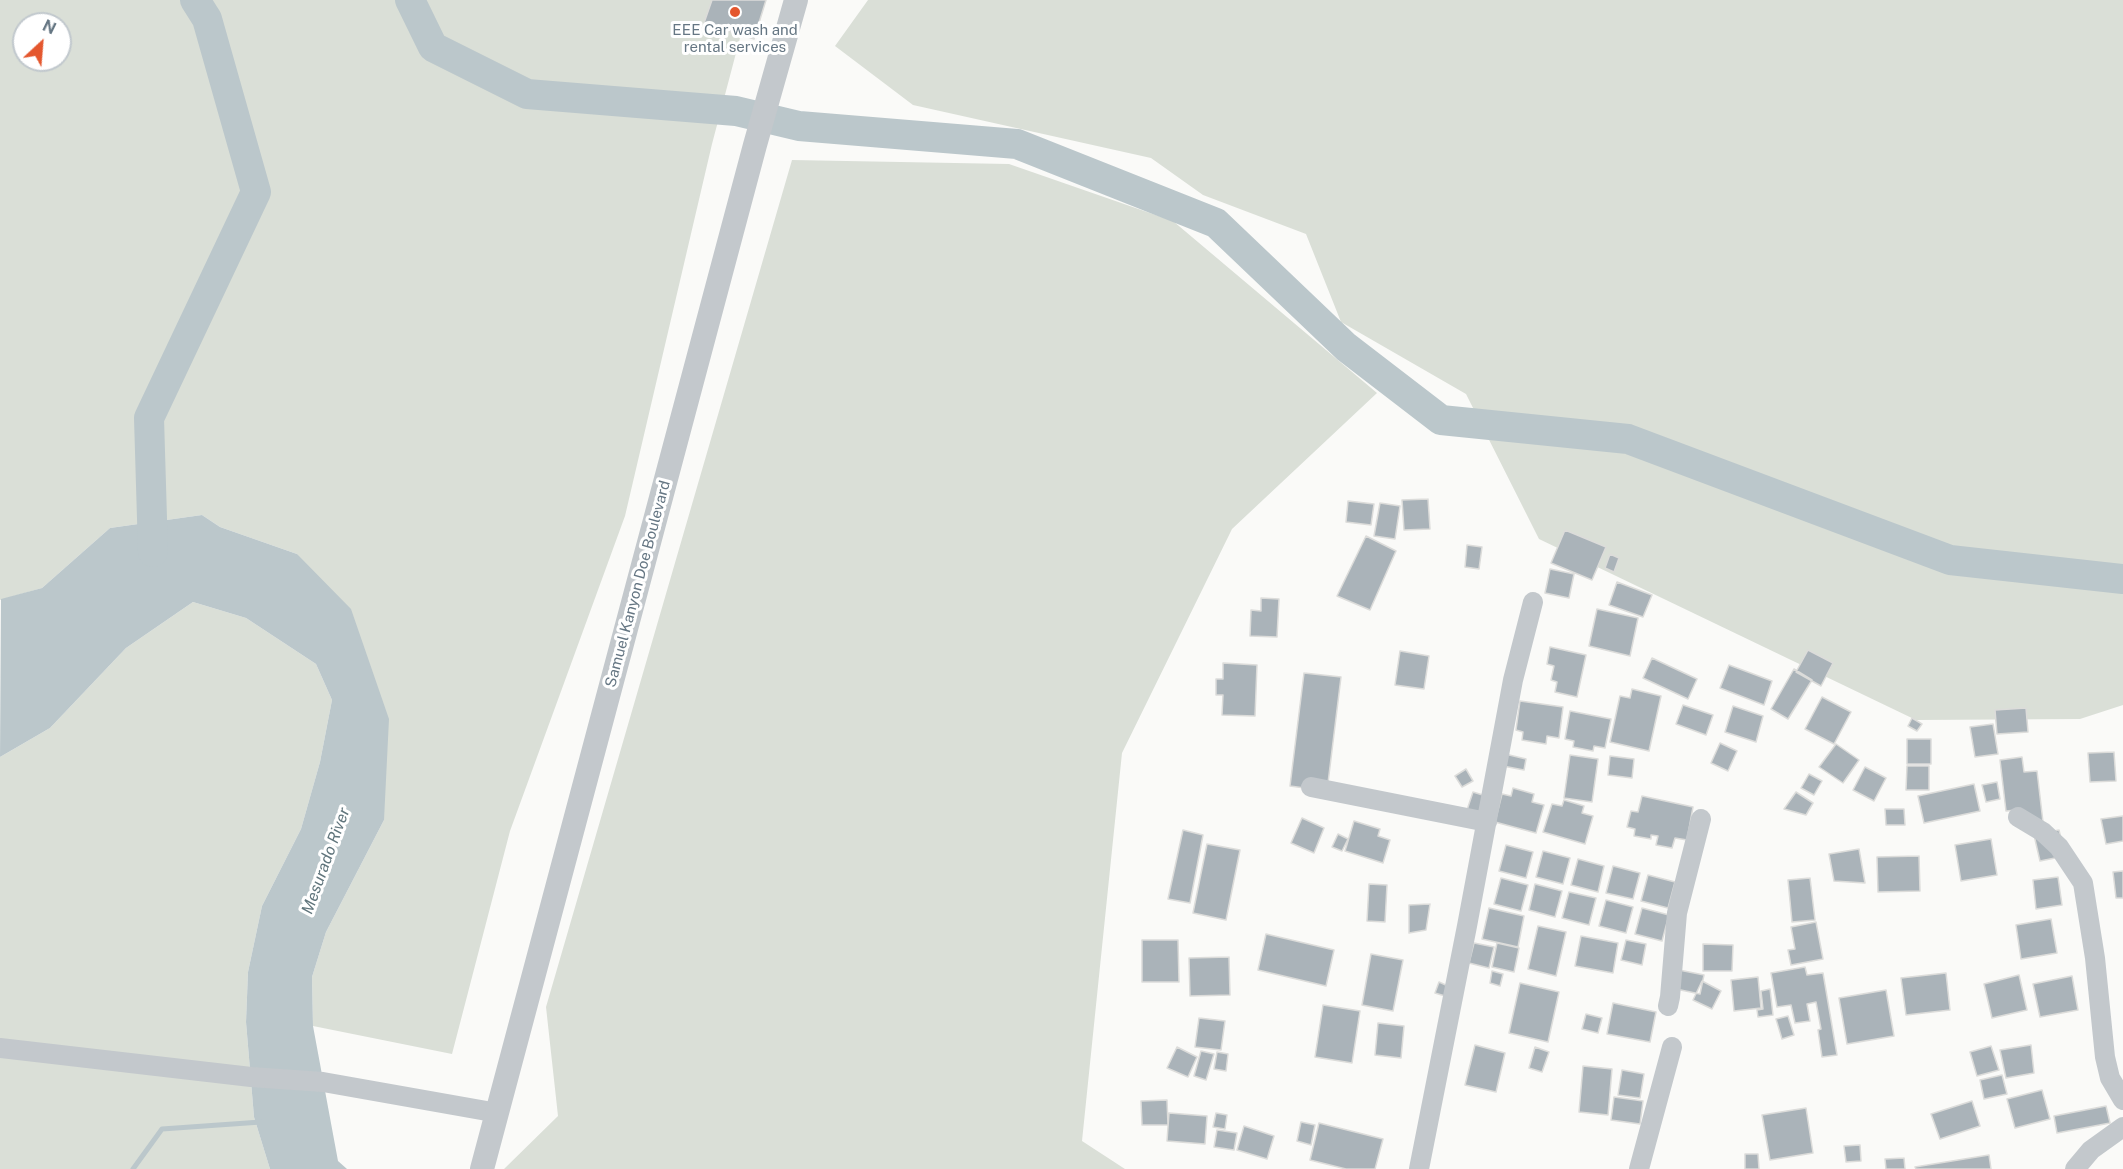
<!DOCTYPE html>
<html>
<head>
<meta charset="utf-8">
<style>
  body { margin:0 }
  #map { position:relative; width:2123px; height:1169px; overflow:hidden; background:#fafaf8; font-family:"Public Sans",sans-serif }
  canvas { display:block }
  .north { position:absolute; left:12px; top:12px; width:60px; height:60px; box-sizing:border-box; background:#fff; border:2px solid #c1c8cd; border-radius:50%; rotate:26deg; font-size:16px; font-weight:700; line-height:24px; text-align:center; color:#657683 }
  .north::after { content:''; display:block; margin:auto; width:21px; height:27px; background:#e4572e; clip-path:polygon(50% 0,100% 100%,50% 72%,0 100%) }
</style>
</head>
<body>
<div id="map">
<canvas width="2123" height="1169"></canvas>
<div class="north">N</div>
</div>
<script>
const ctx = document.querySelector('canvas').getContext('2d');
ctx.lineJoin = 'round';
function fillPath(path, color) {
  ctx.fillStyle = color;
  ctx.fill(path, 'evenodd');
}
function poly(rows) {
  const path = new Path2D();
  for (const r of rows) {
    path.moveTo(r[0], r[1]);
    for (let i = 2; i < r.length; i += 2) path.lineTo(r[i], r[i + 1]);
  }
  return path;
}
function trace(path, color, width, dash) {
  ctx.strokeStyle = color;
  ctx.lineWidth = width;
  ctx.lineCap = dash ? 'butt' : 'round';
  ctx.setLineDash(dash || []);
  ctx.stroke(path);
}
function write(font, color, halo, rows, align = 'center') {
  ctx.font = font + ' "Public Sans",sans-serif';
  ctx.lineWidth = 6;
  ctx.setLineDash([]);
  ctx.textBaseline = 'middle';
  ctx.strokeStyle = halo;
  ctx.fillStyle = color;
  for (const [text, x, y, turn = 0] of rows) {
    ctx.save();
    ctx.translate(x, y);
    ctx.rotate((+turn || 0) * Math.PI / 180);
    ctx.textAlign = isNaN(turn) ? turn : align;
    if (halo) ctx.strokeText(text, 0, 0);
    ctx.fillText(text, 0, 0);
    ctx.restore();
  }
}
fillPath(poly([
  [0,0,750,0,712,144,625,516,510,831,452,1054,313,1026,312,977,326,932,384,820,297,554,220,527,202,515,110,528,42,588,0,600],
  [24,24,60,24,60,60,24,60],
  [868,0,2123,0,2123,705,2080,719,1916,720,1539,539,1466,394,1341,322,1306,234,1203,195,1151,158,913,105,835,46],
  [792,160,1009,164,1173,221,1377,393,1232,529,1122,753,1082,1141,1125,1169,504,1169,558,1116,546,1007],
  [193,602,246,618,316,664,332,700,320,762,301,829,262,906,248,972,246,1022,254,1117,270,1169,0,1169,0,757,50,728,126,648]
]), '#dadfd7');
fillPath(poly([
  [202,515,220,527,297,554,351,609,389,719,384,820,326,932,312,977,313,1026,338,1161,347,1169,270,1169,254,1117,246,1022,248,972,262,906,301,829,320,762,332,700,316,664,246,618,193,602,126,648,50,728,0,757,1,599,42,588,110,528]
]), '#bbc7cb');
trace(poly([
  [133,1169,162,1129,261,1122]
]), '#bbc7cb', 5);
trace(poly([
  [410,0,433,47,527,94,736,111,799,126,1017,144,1216,223,1346,347,1441,420,1628,439,1950,560,2123,579],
  [153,552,149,418,256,192,207,19,195,0]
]), '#bbc7cb', 30);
const building = poly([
  [712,0,766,0,754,39,704,23,712,0],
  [1428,499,1430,529,1404,530,1402,500,1428,499],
  [1348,501,1374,504,1371,525,1346,522,1348,501],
  [1380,503,1400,506,1395,539,1374,536,1380,503],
  [1565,530,1606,547,1592,580,1551,563,1565,530],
  [1366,536,1396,551,1370,610,1337,596,1366,536],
  [1467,545,1482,547,1479,569,1465,567,1467,545],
  [1610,554,1619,558,1614,572,1605,568,1610,554],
  [1550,569,1574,574,1569,598,1545,593,1550,569],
  [1617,582,1652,595,1643,617,1609,605,1617,582],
  [1261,598,1279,599,1277,637,1250,636,1251,610,1261,611,1261,598],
  [1597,609,1638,618,1630,656,1589,646,1597,609],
  [1550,647,1586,655,1577,697,1555,692,1557,682,1551,680,1554,666,1547,664,1550,647],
  [1808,650,1833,663,1821,686,1796,672,1808,650],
  [1400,651,1429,656,1424,689,1395,685,1400,651],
  [1652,658,1697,679,1688,699,1643,678,1652,658],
  [1223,663,1257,665,1255,716,1222,715,1223,695,1216,695,1216,679,1223,679,1223,663],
  [1729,665,1772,681,1764,705,1720,688,1729,665],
  [1794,669,1812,680,1788,719,1771,709,1794,669],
  [1304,673,1341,677,1327,791,1290,786,1304,673],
  [1632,689,1661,696,1649,751,1610,742,1620,696,1630,698,1632,689],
  [1822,697,1851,712,1834,744,1805,729,1822,697],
  [1520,701,1563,707,1559,738,1547,736,1546,744,1522,740,1523,732,1516,730,1520,701],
  [1683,705,1713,715,1706,735,1676,724,1683,705],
  [1733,706,1763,716,1756,742,1725,732,1733,706],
  [2026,708,2028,732,1997,734,1995,710,2026,708],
  [1570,711,1611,719,1605,748,1594,746,1593,751,1573,747,1574,741,1565,739,1570,711],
  [1912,718,1922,724,1917,731,1908,726,1912,718],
  [1993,724,1998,754,1975,757,1970,727,1993,724],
  [1907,739,1931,739,1931,764,1907,764,1907,739],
  [1720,743,1737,751,1728,771,1711,763,1720,743],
  [1836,744,1859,760,1843,783,1819,767,1836,744],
  [2114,752,2116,781,2090,782,2088,753,2114,752],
  [1505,754,1526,759,1524,770,1503,766,1505,754],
  [1570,755,1598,759,1592,802,1564,798,1570,755],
  [1610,756,1634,759,1632,778,1608,775,1610,756],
  [2022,757,2024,772,2037,771,2043,822,2017,810,2006,811,2000,760,2022,757],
  [1907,766,1929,766,1929,790,1906,790,1907,766],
  [1865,767,1886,778,1874,801,1853,790,1865,767],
  [1466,769,1473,781,1462,787,1455,776,1466,769],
  [1809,774,1822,781,1814,795,1801,788,1809,774],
  [1997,782,2000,799,1986,802,1982,785,1997,782],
  [1974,784,1980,811,1924,823,1918,796,1974,784],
  [1513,788,1534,794,1532,802,1544,805,1536,833,1495,822,1502,794,1511,796,1513,788],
  [1473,792,1489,797,1481,821,1465,816,1473,792],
  [1796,792,1813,803,1806,815,1784,809,1796,792],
  [1642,796,1693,807,1687,840,1675,838,1672,848,1656,845,1658,836,1651,835,1651,839,1634,836,1635,829,1627,827,1631,811,1638,812,1642,796],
  [1564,800,1584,806,1582,813,1593,816,1585,844,1543,832,1552,804,1562,806,1564,800],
  [1885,809,1904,809,1905,825,1886,825,1885,809],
  [2123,816,2123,841,2106,844,2101,819,2123,816],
  [1302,818,1324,828,1314,853,1291,843,1302,818],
  [1354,821,1380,829,1378,836,1390,840,1383,863,1345,851,1354,821],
  [1183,830,1203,835,1190,903,1168,899,1183,830],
  [2059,830,2065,856,2040,861,2034,835,2059,830],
  [1338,834,1348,839,1342,851,1332,847,1338,834],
  [1991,839,1997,875,1961,881,1955,845,1991,839],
  [1207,844,1240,850,1226,920,1193,913,1207,844],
  [1506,845,1533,852,1526,878,1499,871,1506,845],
  [1859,849,1865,883,1834,881,1829,854,1859,849],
  [1543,851,1570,858,1563,884,1536,877,1543,851],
  [1919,856,1920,891,1878,892,1877,857,1919,856],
  [1578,859,1604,866,1598,892,1571,885,1578,859],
  [1613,866,1640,873,1633,899,1606,893,1613,866],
  [2123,871,2123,898,2116,898,2113,872,2123,871],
  [1648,875,1675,882,1668,908,1641,901,1648,875],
  [2058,877,2062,905,2036,909,2033,880,2058,877],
  [1501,878,1528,885,1521,911,1494,904,1501,878],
  [1810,878,1815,920,1792,922,1788,880,1810,878],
  [1369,884,1387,885,1385,922,1367,921,1369,884],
  [1535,884,1562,891,1555,917,1529,910,1535,884],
  [1569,892,1596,898,1589,925,1562,918,1569,892],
  [1606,900,1633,907,1626,933,1599,926,1606,900],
  [1430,904,1426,930,1409,933,1409,905,1430,904],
  [1489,908,1524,916,1518,947,1482,939,1489,908],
  [1642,908,1669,915,1662,941,1635,934,1642,908],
  [2051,919,2057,953,2021,959,2016,925,2051,919],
  [1816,922,1823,959,1791,965,1788,950,1795,949,1791,927,1816,922],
  [1538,926,1566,932,1556,976,1528,969,1538,926],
  [1266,934,1334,950,1326,986,1258,970,1266,934],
  [1581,936,1618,943,1613,973,1575,966,1581,936],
  [1142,940,1178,940,1179,982,1142,982,1142,940],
  [1626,940,1646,944,1642,965,1621,960,1626,940],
  [1474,943,1494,947,1489,968,1469,963,1474,943],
  [1497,943,1519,948,1514,972,1492,967,1497,943],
  [1703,944,1733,945,1732,971,1703,971,1703,944],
  [1371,954,1403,960,1393,1011,1362,1005,1371,954],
  [1229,957,1230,995,1190,996,1189,958,1229,957],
  [1805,967,1807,975,1823,973,1837,1055,1822,1057,1818,1030,1821,1029,1816,1002,1807,1004,1810,1021,1795,1023,1791,1005,1777,1007,1771,973,1805,967],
  [1679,970,1704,975,1700,994,1676,989,1679,970],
  [1492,971,1503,974,1500,986,1490,983,1492,971],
  [1946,973,1950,1010,1906,1015,1901,978,1946,973],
  [2019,975,2027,1010,1992,1018,1984,984,2019,975],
  [2072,976,2078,1010,2040,1017,2033,984,2072,976],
  [1758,977,1761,1008,1734,1011,1731,980,1758,977],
  [1702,981,1721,991,1712,1009,1693,1000,1702,981],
  [1439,982,1448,986,1445,996,1435,993,1439,982],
  [1520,983,1559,992,1548,1042,1509,1033,1520,983],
  [1770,989,1773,1015,1758,1017,1757,1010,1763,1009,1761,991,1770,989],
  [1886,990,1894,1036,1847,1044,1839,998,1886,990],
  [1613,1003,1656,1012,1650,1042,1607,1034,1613,1003],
  [1323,1005,1360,1011,1352,1063,1315,1057,1323,1005],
  [1586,1014,1602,1018,1598,1033,1582,1029,1586,1014],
  [1788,1016,1794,1035,1782,1039,1776,1019,1788,1016],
  [1199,1018,1225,1021,1221,1050,1195,1047,1199,1018],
  [1378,1023,1404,1026,1401,1058,1375,1055,1378,1023],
  [1475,1045,1505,1053,1496,1092,1465,1085,1475,1045],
  [2031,1045,2034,1073,2006,1078,2000,1050,2031,1045],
  [1991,1046,1999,1070,1977,1076,1970,1052,1991,1046],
  [1177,1047,1197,1057,1188,1077,1167,1068,1177,1047],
  [1535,1047,1549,1052,1542,1072,1529,1068,1535,1047],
  [1201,1051,1214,1054,1206,1080,1194,1076,1201,1051],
  [1217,1052,1228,1054,1226,1071,1214,1069,1217,1052],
  [1583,1066,1612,1069,1608,1115,1579,1112,1583,1066],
  [1622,1070,1644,1074,1640,1098,1618,1095,1622,1070],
  [2002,1075,2007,1094,1984,1099,1980,1080,2002,1075],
  [2042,1090,2050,1119,2015,1128,2007,1099,2042,1090],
  [1614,1097,1643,1101,1640,1124,1611,1120,1614,1097],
  [1167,1100,1168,1125,1142,1125,1141,1101,1167,1100],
  [1972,1101,1980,1126,1940,1139,1931,1114,1972,1101],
  [2106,1106,2110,1123,2057,1133,2054,1116,2106,1106],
  [1806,1108,1813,1153,1770,1160,1762,1115,1806,1108],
  [1169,1113,1207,1116,1205,1144,1167,1141,1169,1113],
  [1216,1113,1227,1115,1225,1129,1213,1127,1216,1113],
  [1301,1122,1315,1125,1311,1145,1297,1141,1301,1122],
  [1319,1123,1383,1139,1375,1169,1346,1169,1310,1160,1319,1123],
  [1244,1126,1274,1136,1267,1159,1237,1150,1244,1126],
  [1217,1130,1237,1133,1234,1150,1214,1147,1217,1130],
  [1860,1145,1861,1161,1846,1162,1844,1146,1860,1145],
  [1745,1154,1758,1154,1759,1169,1745,1169,1745,1154],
  [1989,1155,1991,1169,1916,1169,1915,1167,1989,1155],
  [1904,1158,1905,1169,1886,1169,1885,1159,1904,1158]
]);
fillPath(building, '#aab3b9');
trace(building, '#dcdcda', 1.5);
trace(poly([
  [1311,787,1487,822],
  [2018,817,2043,832,2059,847,2083,883,2095,958,2105,1057,2110,1078,2123,1100],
  [1668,1006,1670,997,1677,913,1701,819],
  [0,1048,251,1077,323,1082,498,1113],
  [1419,1169,1467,926,1513,680,1533,602],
  [1639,1169,1672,1047],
  [2075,1169,2091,1150,2123,1127]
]), '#c3c8cc', 20);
trace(poly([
  [482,1169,755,145,796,0]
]), '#c3c8cc', 24);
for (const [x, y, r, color] of [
  [735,12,6,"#e4572e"]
]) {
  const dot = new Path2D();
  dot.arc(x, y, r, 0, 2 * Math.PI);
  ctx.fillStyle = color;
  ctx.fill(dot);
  trace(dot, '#fff', 2);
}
write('15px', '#657683', '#fff', [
  ["EEE Car wash and",735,30],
  ["rental services",735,47]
]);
write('15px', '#657683', '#fff', [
  ["Samuel Kanyon Doe Boulevard",638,584,-75]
]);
write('italic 16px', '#60757c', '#fff', [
  ["Mesurado River",326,861,-70]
]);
</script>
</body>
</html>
